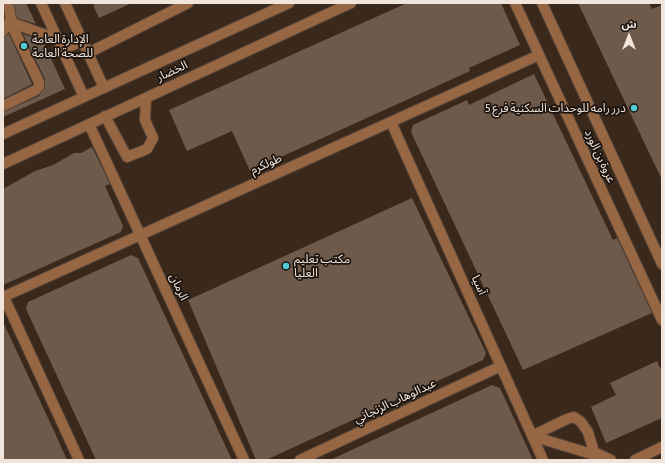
<!DOCTYPE html>
<html>
<head>
<meta charset="utf-8">
<style>
  body { margin:0 }
  #map { position:relative; width:665px; height:463px; overflow:hidden; background:#3a281b; font-family:"Asap Condensed","Noto Sans Arabic",sans-serif }
  canvas { display:block }
  .frame { position:absolute; inset:0; border:4px solid #f0e4db; pointer-events:none }
  .north { position:absolute; left:609px; top:16px; width:40px; height:40px; -webkit-text-stroke:3px #1b130d; paint-order:stroke; rotate:0deg; font-size:11px; font-weight:700; line-height:16px; text-align:center; color:#f0e4db }
  .north::after { content:''; display:block; margin:auto; width:14px; height:18px; background:#f0e4db; clip-path:polygon(50% 0,100% 100%,50% 72%,0 100%) }
</style>
</head>
<body>
<div id="map">
<canvas width="665" height="463"></canvas>
<div class="frame"></div>
<div class="north">ش</div>
</div>
<script>
const ctx = document.querySelector('canvas').getContext('2d');
ctx.lineJoin = 'round';
function fillPath(path, color) {
  ctx.fillStyle = color;
  ctx.fill(path, 'evenodd');
}
function poly(rows) {
  const path = new Path2D();
  for (const r of rows) {
    path.moveTo(r[0], r[1]);
    for (let i = 2; i < r.length; i += 2) path.lineTo(r[i], r[i + 1]);
  }
  return path;
}
function trace(path, color, width, dash) {
  ctx.strokeStyle = color;
  ctx.lineWidth = width;
  ctx.lineCap = dash ? 'butt' : 'round';
  ctx.setLineDash(dash || []);
  ctx.stroke(path);
}
function write(font, color, halo, rows, align = 'center') {
  ctx.font = font + ' "Asap Condensed","Noto Sans Arabic",sans-serif';
  ctx.lineWidth = 3.5;
  ctx.setLineDash([]);
  ctx.textBaseline = 'middle';
  ctx.strokeStyle = halo;
  ctx.fillStyle = color;
  for (const [text, x, y, turn = 0] of rows) {
    ctx.save();
    ctx.translate(x, y);
    ctx.rotate((+turn || 0) * Math.PI / 180);
    ctx.textAlign = isNaN(turn) ? turn : align;
    if (halo) ctx.strokeText(text, 0, 0);
    ctx.fillText(text, 0, 0);
    ctx.restore();
  }
}
fillPath(poly([
  [13,3,26,3,36,24,17,18],
  [98,3,132,3,99,18,93,5],
  [407,3,501,3,520,45,469,68,470,71,424,92,250,171,232,131,187,151,169,110],
  [578,3,649,3,652,9,662,5,662,180],
  [9,34,32,84,3,99,3,37],
  [23,34,43,41,65,89,3,117,3,112,39,96,45,86,45,79],
  [534,74,613,240,617,238,652,313,523,370,411,132,413,125,467,100,469,105],
  [92,147,110,184,105,186,123,226,121,232,3,285,3,189,35,171,53,165,74,153,81,153],
  [412,198,486,353,483,360,266,460,256,460,188,300],
  [131,255,138,258,232,460,96,460,26,309,28,302],
  [3,322,55,433,67,460,3,460],
  [657,361,662,372,662,418,606,443,591,407,616,395,610,383],
  [492,385,500,388,533,460,330,460]
]), '#6e5a4b');
const minor = poly([
  [41,3,84,97],
  [65,3,104,88],
  [515,3,662,320],
  [542,3,662,264],
  [10,22,57,39],
  [3,31,11,19,9,8,4,3],
  [62,50,82,41],
  [88,53,188,3],
  [3,106,36,90,39,86,39,82,10,22],
  [105,116,127,157,147,149,153,138,145,120,146,98],
  [391,122,543,460],
  [89,124,244,460],
  [3,134,289,3],
  [3,164,351,3],
  [3,297,539,55],
  [4,297,79,460],
  [532,436,567,419,574,417,581,422,588,432,594,452,611,460],
  [532,436,598,456],
  [300,460,501,366],
  [635,460,662,447]
]);
trace(minor, '#57463a', 12);
trace(minor, '#976642', 10);
for (const [x, y, r, color] of [
  [24,46,4,"#52cbd9"],
  [634,108,4,"#52cbd9"],
  [286,266,4,"#52cbd9"]
]) {
  const dot = new Path2D();
  dot.arc(x, y, r, 0, 2 * Math.PI);
  ctx.fillStyle = color;
  ctx.fill(dot);
  trace(dot, '#1b130d', 1.5);
}
write('12px', '#f0e4db', '#1b130d', [
  ["الإدارة العامة",32,39],
  ["للصحة العامة",32,53],
  ["درر رامه للوحدات السكنية فرع 5",626,108,"right"],
  ["مكتب تعليم",294,259],
  ["العليا",294,273]
], 'left');
write('12px', '#f0e4db', '#1b130d', [
  ["الخضار",172,71,-25],
  ["عروة بن الورد",600,156,65],
  ["طولكرم",266,164,-24],
  ["آسيا",479,285,66],
  ["الرمان",179,287,65],
  ["عبدالوهاب الزنجاني",395,401,-25]
]);
</script>
</body>
</html>
